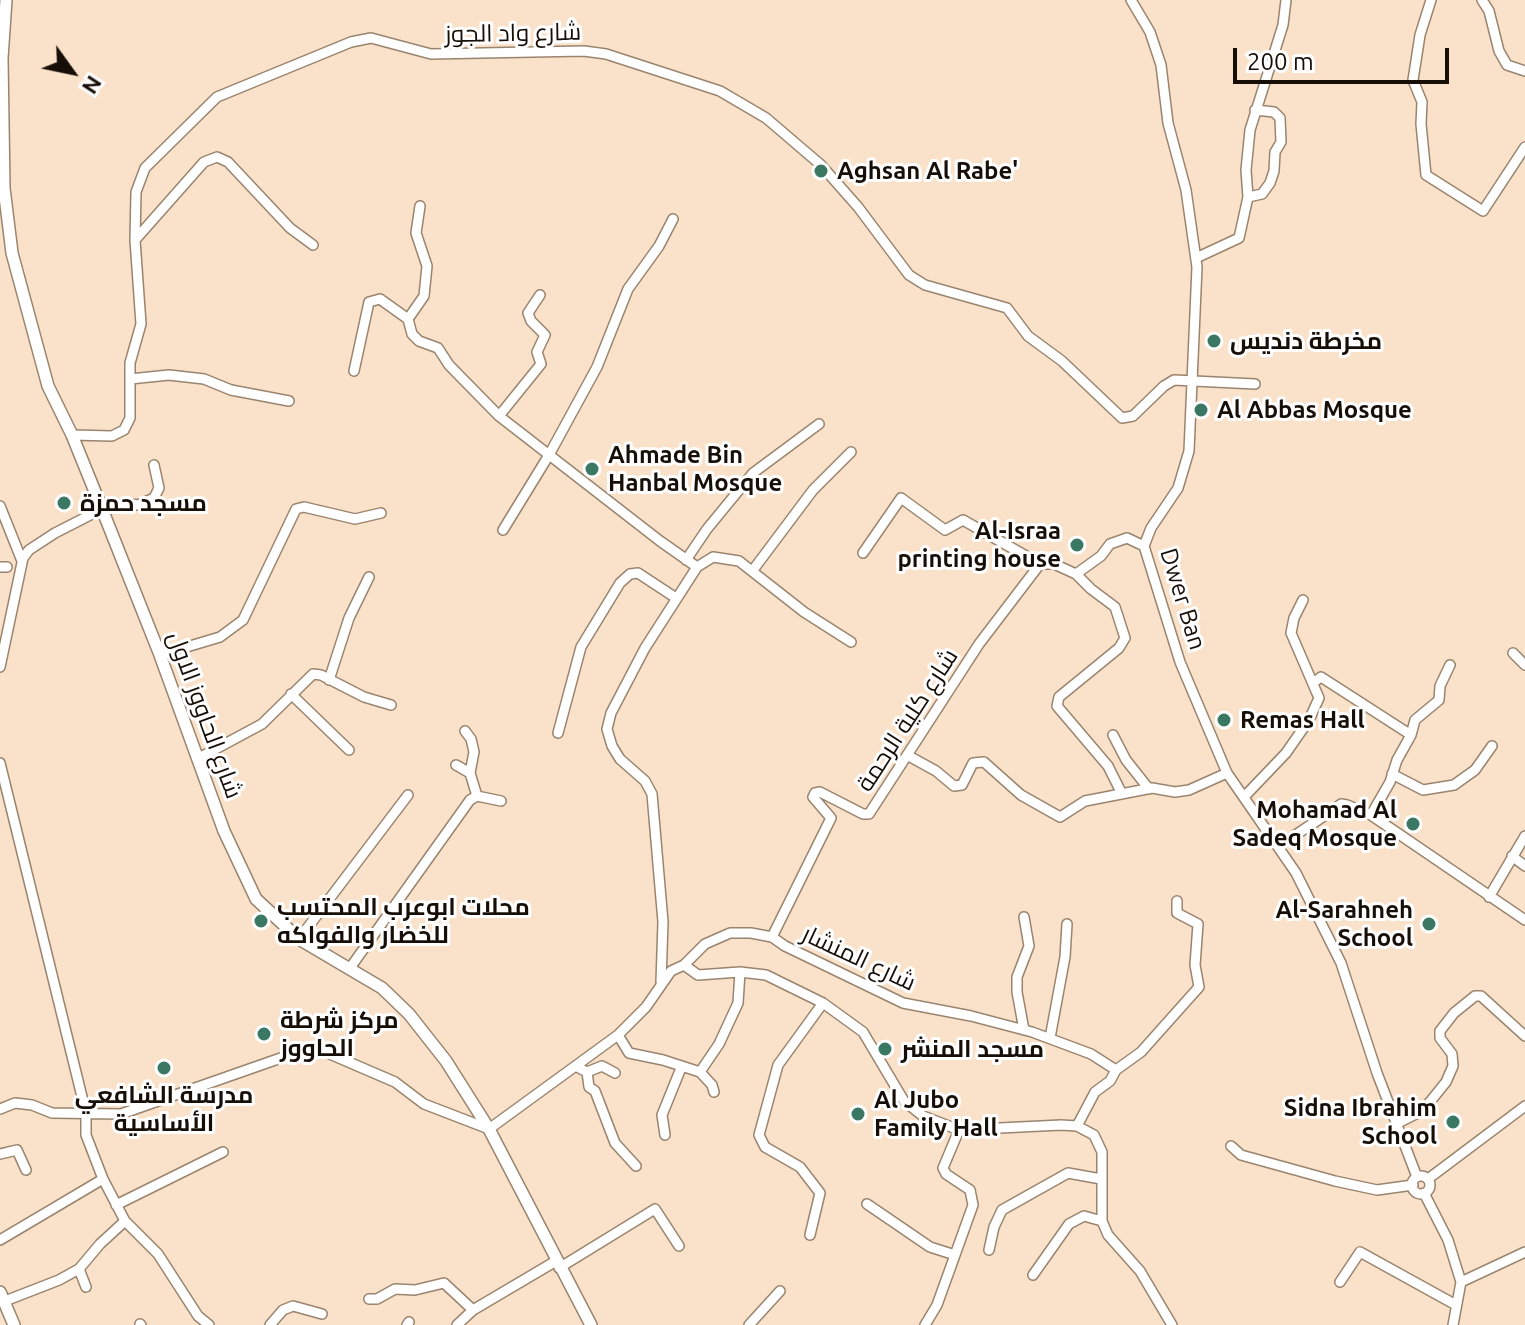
<!DOCTYPE html>
<html>
<head>
<meta charset="utf-8">
<style>
  body { margin:0 }
  #map { position:relative; width:1525px; height:1325px; overflow:hidden; background:#fae2ca; font-family:Ubuntu,sans-serif }
  canvas { display:block }
  .north { position:absolute; left:32px; top:32px; width:80px; height:80px; -webkit-text-stroke:6px #fff; paint-order:stroke; rotate:123deg; font-size:22px; font-weight:700; line-height:32px; text-align:center; color:#170f07 }
  .north::after { content:''; display:block; margin:auto; width:28px; height:36px; background:#170f07; clip-path:polygon(50% 0,100% 100%,50% 72%,0 100%) }
  .scale { position:absolute; left:1233px; top:48px; width:216px; height:36px; box-sizing:border-box; border:4px solid #170f07; border-top:0; padding-left:10px; font-size:24px; line-height:28px; white-space:nowrap; color:#170f07; -webkit-text-stroke:6px #fff; paint-order:stroke }
</style>
</head>
<body>
<div id="map">
<canvas width="1525" height="1325"></canvas>
<div class="north">N</div>
<div class="scale">200 m</div>
</div>
<script>
const ctx = document.querySelector('canvas').getContext('2d');
ctx.lineJoin = 'round';
function poly(rows) {
  const path = new Path2D();
  for (const r of rows) {
    if (r.length === 3) {
      path.moveTo(r[0] + r[2], r[1]);
      path.arc(r[0], r[1], r[2], 0, 2 * Math.PI);
      continue;
    }
    path.moveTo(r[0], r[1]);
    for (let i = 2; i < r.length; i += 2) path.lineTo(r[i], r[i + 1]);
  }
  return path;
}
function trace(path, color, width, dash) {
  ctx.strokeStyle = color;
  ctx.lineWidth = width;
  ctx.lineCap = dash ? 'butt' : 'round';
  ctx.setLineDash(dash || []);
  ctx.stroke(path);
}
function write(font, color, halo, rows, align = 'center') {
  ctx.font = font + ' Ubuntu,Cairo,sans-serif';
  ctx.lineWidth = 6;
  ctx.setLineDash([]);
  ctx.textBaseline = 'middle';
  ctx.strokeStyle = halo;
  ctx.fillStyle = color;
  for (const [text, x, y, turn = 0] of rows) {
    ctx.save();
    ctx.translate(x, y);
    ctx.rotate((+turn || 0) * Math.PI / 180);
    ctx.textAlign = isNaN(turn) ? turn : align;
    if (halo) ctx.strokeText(text, 0, 0);
    ctx.fillText(text, 0, 0);
    ctx.restore();
  }
}
const minor = poly([
  [1131,0,1150,32,1161,65,1168,123,1186,190,1197,267,1189,451,1178,488,1151,528,1144,546,1180,662,1227,773,1296,873,1341,963,1377,1073,1417,1177],
  [1431,0,1420,35,1413,80,1422,102,1421,124,1426,175,1483,211,1525,147],
  [1482,0,1489,11,1499,51,1507,65,1525,71],
  [1248,197,1262,194,1270,183,1274,171,1275,152,1281,142,1280,118,1274,112,1255,110],
  [420,206,416,233,427,266,424,296,408,319,412,334,419,341,438,348,449,365,499,416,660,541,697,567],
  [135,240,204,162,217,157,228,162,290,228,313,245],
  [1196,258,1239,238,1248,197,1246,170,1250,130,1283,25,1286,0],
  [354,371,369,302,380,299,408,319],
  [130,379,169,375,204,379,231,390,289,401],
  [499,416,541,364,537,352,545,335,531,321,528,313,540,295],
  [72,435,112,436,124,430,130,418,130,363,141,324,135,240,136,192,145,168,217,97,351,42,371,38,431,54,584,51,606,54,720,91,766,118,821,165,858,207,909,275,925,285,1007,308,1028,336,1062,361,1122,418,1133,416,1164,386,1174,380,1255,384],
  [0,506,22,561],
  [103,512,123,503,138,505,154,498,159,488,154,465],
  [503,530,549,455,597,367,628,289,659,246,673,219],
  [863,553,901,498,945,530,963,520,1040,564],
  [686,560,707,529,753,473,819,424],
  [0,567,7,567],
  [753,570,813,490,851,452],
  [1076,574,1091,589,1115,607,1125,638,1119,648,1059,697,1057,706,1108,766,1121,792],
  [1513,653,1525,665],
  [160,655,220,637,243,620,296,509,304,507,355,519,381,513],
  [0,667,23,558,29,550,55,533,102,509],
  [329,680,349,618,369,577],
  [1313,683,1321,677,1411,735,1397,760,1390,782,1371,815],
  [291,694,349,750],
  [558,733,581,647,620,583,630,574,638,573,676,598],
  [1113,735,1126,760,1149,789],
  [1411,735,1415,720,1439,700,1440,686,1450,665],
  [907,755,936,771,954,786,962,785,973,763,984,762,1021,795,1060,817,1085,801,1152,788,1175,792,1189,790,1227,773],
  [197,759,262,724,313,674,321,675,364,697,391,705],
  [0,763,86,1113,86,1135,103,1179,125,1221,158,1254,198,1316,209,1325],
  [456,765,470,773],
  [1392,774,1423,790,1454,785,1475,770,1492,746],
  [477,796,501,801],
  [1244,797,1286,753,1309,720,1319,698,1291,633,1294,618,1303,600],
  [1279,846,1333,810,1341,804,1347,805,1371,815,1525,920],
  [1512,856,1525,866],
  [1489,897,1525,836],
  [1024,917,1029,946,1017,977,1017,992,1024,1030],
  [772,937,831,818,813,797,815,793,820,792,863,814,869,814,979,644,1040,564,1054,564,1076,574,1101,556,1110,544,1127,538,1144,546],
  [299,939,408,795],
  [684,965,705,944,730,933,751,933,772,937,785,946,903,1003,971,1016,1032,1032,1091,1054,1116,1070],
  [350,968,470,800,477,796,470,773,474,752,471,739,465,731],
  [661,982,663,922,652,794,645,781,620,759,612,746,607,729,611,713,645,648,697,567,713,557,739,561,804,612,851,642],
  [618,1035,629,1053,663,1060,700,1072,719,1044,738,1003,740,972],
  [1050,1038,1065,957,1067,924],
  [577,1067,587,1072,589,1087,595,1091,615,1143,636,1166],
  [587,1072,602,1066,615,1073],
  [700,1072,712,1085,714,1092],
  [0,1109,15,1103,32,1105,52,1113,121,1114,298,1052,316,1048,395,1082,424,1104,489,1129,618,1035,646,1007,671,971,684,965,698,975,740,972,766,975,823,1003,863,1032,904,1101,923,1116,959,1130,1061,1125,1077,1126,1094,1135,1102,1152,1102,1221,1108,1235,1140,1271,1172,1325],
  [1396,1124,1416,1114,1429,1103,1446,1082,1453,1066,1452,1054,1440,1038,1440,1031,1454,1013,1475,996,1481,996,1525,1036],
  [1077,1126,1095,1092,1110,1081,1116,1070,1141,1052,1199,987,1195,965,1198,924,1177,913,1177,901],
  [665,1135,662,1115,681,1068],
  [1231,1146,1241,1155,1335,1181,1377,1190,1413,1185],
  [0,1154,17,1150,26,1170],
  [1421,1185,9],
  [1428,1179,1525,1106],
  [1424,1193,1448,1240,1461,1282,1453,1325],
  [867,1204,930,1247,955,1255],
  [116,1205,223,1152],
  [810,1235,820,1193,800,1167,765,1147,759,1135,778,1065,823,1003],
  [0,1240,103,1179],
  [989,1250,994,1227,1002,1210,1068,1173,1101,1179],
  [559,1268,655,1209,679,1246],
  [79,1269,86,1287],
  [1033,1275,1069,1224,1084,1216,1102,1221],
  [1340,1282,1360,1252,1456,1305],
  [1461,1282,1525,1252],
  [369,1299,377,1299,395,1289,415,1290,444,1283,473,1310],
  [5,1301,59,1280,79,1269,100,1244,125,1221],
  [140,1324,141,1325],
  [270,1325,283,1310,293,1306,322,1314],
  [407,1325,409,1322],
  [457,1325,473,1310,556,1261],
  [749,1325,780,1291],
  [925,1325,937,1305,973,1205,970,1190,946,1174,943,1168,959,1130]
]);
const major = poly([
  [6,0,2,58,4,188,12,253,48,386,72,435,102,509,160,655,224,831,256,899,299,939,382,988,409,1014,446,1061,489,1129,591,1325],
  [0,1292,14,1325]
]);
trace(minor, '#9a846e', 12);
trace(major, '#9a846e', 14);
trace(minor, '#fff', 9);
trace(major, '#fff', 11);
for (const [x, y, r, color] of [
  [821,171,8,"#3b7864"],
  [1214,341,8,"#3b7864"],
  [1201,410,8,"#3b7864"],
  [592,469,8,"#3b7864"],
  [64,503,8,"#3b7864"],
  [1077,545,8,"#3b7864"],
  [1224,720,8,"#3b7864"],
  [1413,824,8,"#3b7864"],
  [261,921,8,"#3b7864"],
  [1429,924,8,"#3b7864"],
  [264,1034,8,"#3b7864"],
  [885,1049,8,"#3b7864"],
  [164,1068,8,"#3b7864"],
  [858,1114,8,"#3b7864"],
  [1453,1122,8,"#3b7864"]
]) {
  const dot = new Path2D();
  dot.arc(x, y, r, 0, 2 * Math.PI);
  ctx.fillStyle = color;
  ctx.fill(dot);
  trace(dot, '#fff', 3);
}
write('24px', '#170f07', '#fff', [
  ["شارع واد الجوز",513,33,-1],
  ["Dwer Ban",1183,599,73],
  ["شارع الحاووز الاول",205,715,70],
  ["شارع كلية الرحمة",907,720,-57],
  ["شارع المنشار",859,958,25]
]);
write('bold 24px', '#170f07', '#fff', [
  ["Aghsan Al Rabe'",837,171],
  ["مخرطة دنديس",1230,341],
  ["Al Abbas Mosque",1217,410],
  ["Ahmade Bin",608,455],
  ["Hanbal Mosque",608,483],
  ["مسجد حمزة",80,503],
  ["Al-Israa",1061,531,"right"],
  ["printing house",1061,559,"right"],
  ["Remas Hall",1240,720],
  ["Mohamad Al",1397,810,"right"],
  ["Sadeq Mosque",1397,838,"right"],
  ["محلات ابوعرب المحتسب",277,907],
  ["للخضار والفواكه",277,935],
  ["Al-Sarahneh",1413,910,"right"],
  ["School",1413,938,"right"],
  ["مركز شرطة",280,1020],
  ["الحاووز",280,1048],
  ["مسجد المنشر",901,1049],
  ["مدرسة الشافعي",164,1095,"center"],
  ["الأساسية",164,1123,"center"],
  ["Al Jubo",874,1100],
  ["Family Hall",874,1128],
  ["Sidna Ibrahim",1437,1108,"right"],
  ["School",1437,1136,"right"]
], 'left');
</script>
</body>
</html>
